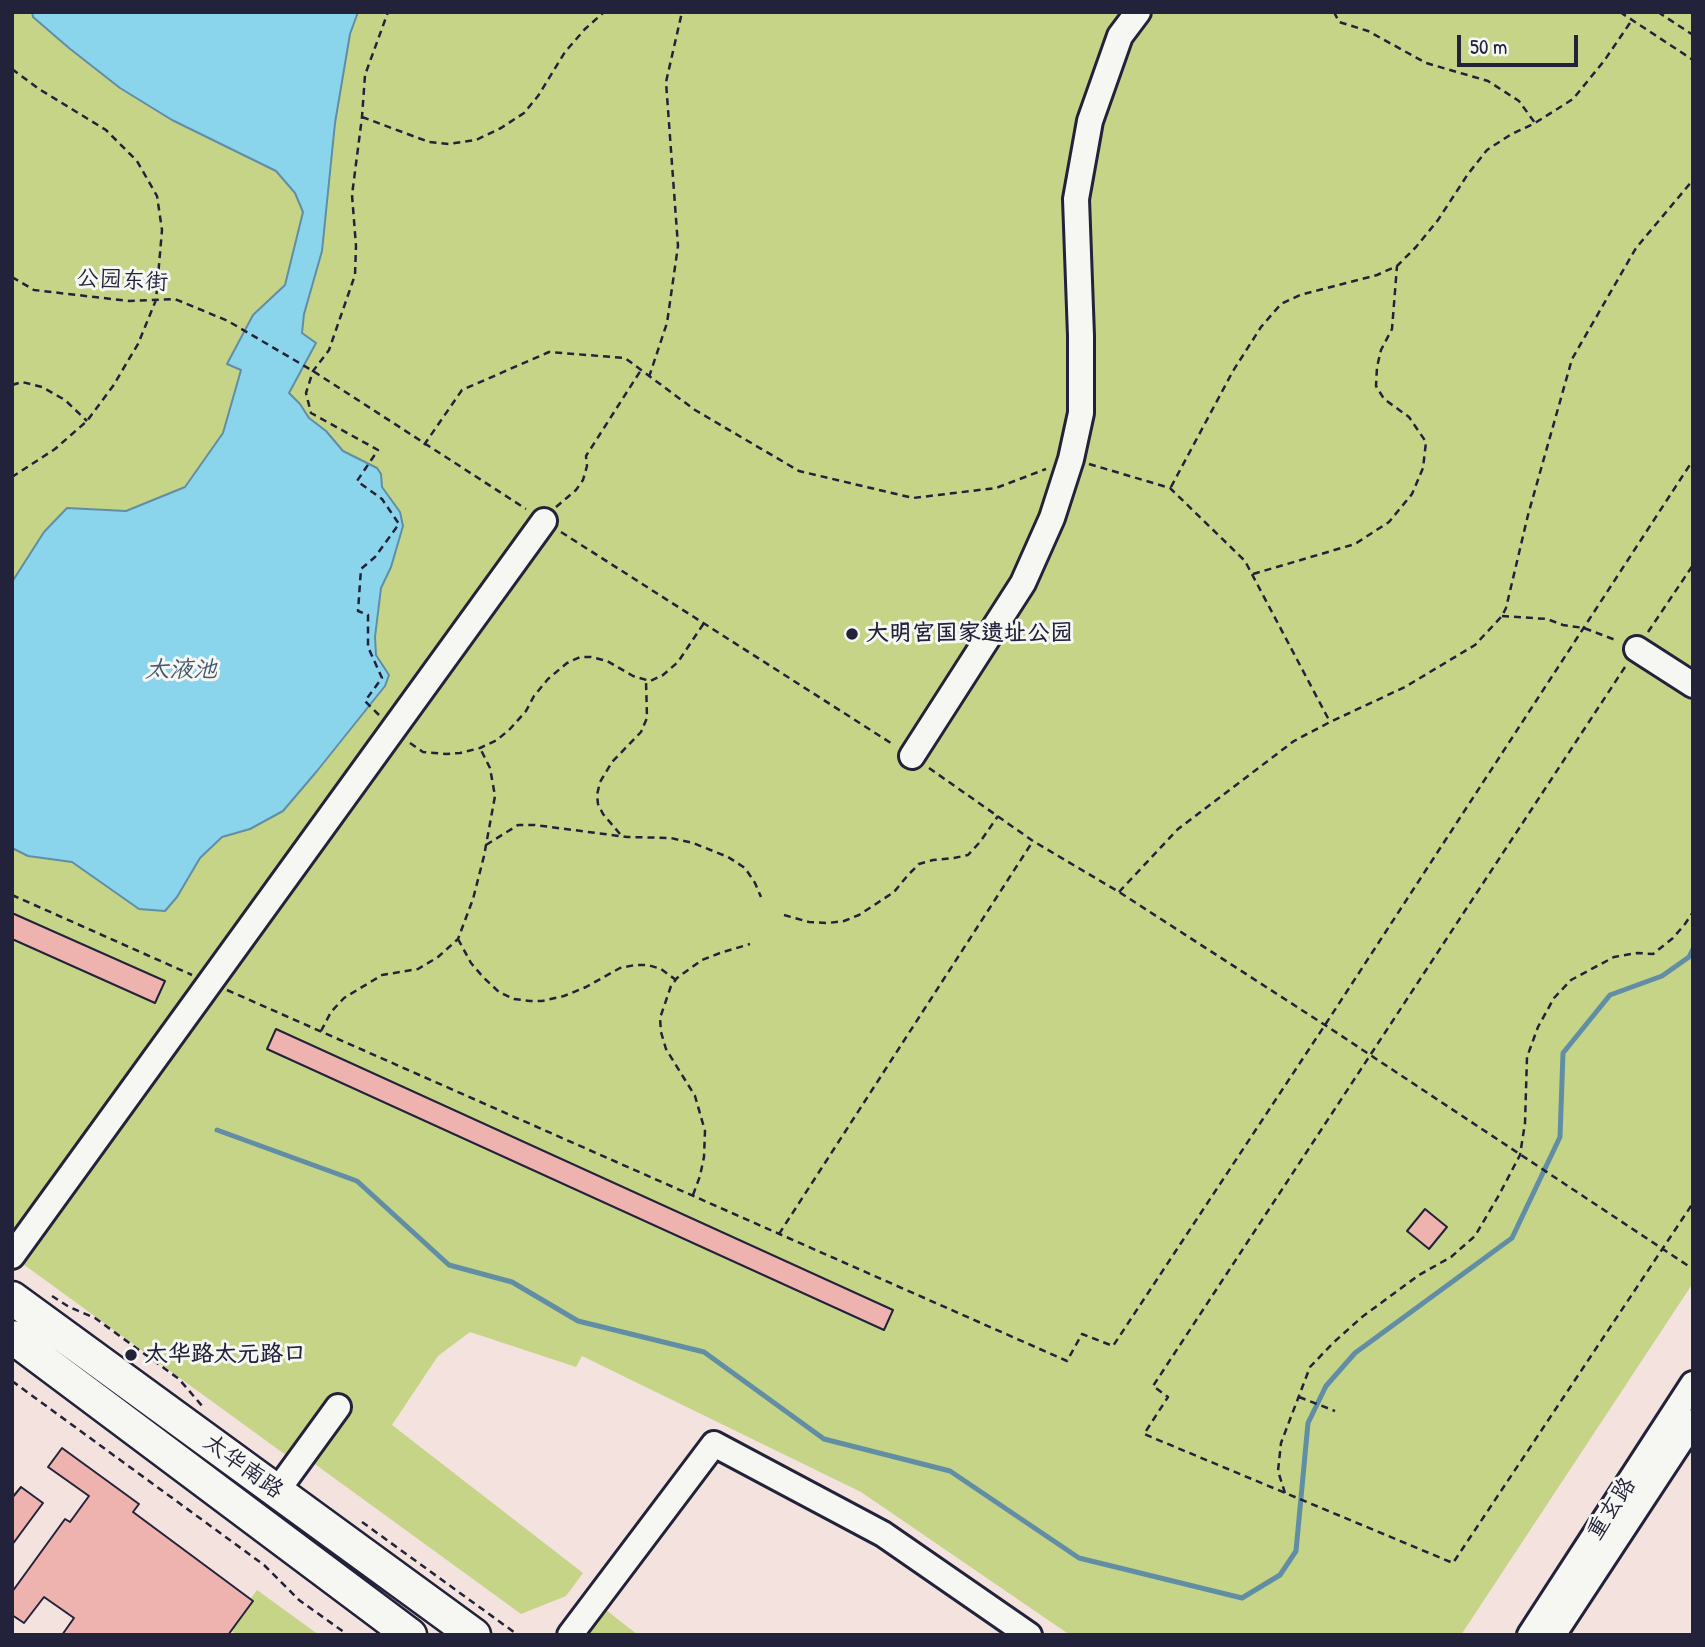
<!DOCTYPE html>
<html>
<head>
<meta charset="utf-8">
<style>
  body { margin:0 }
  #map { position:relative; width:1705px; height:1647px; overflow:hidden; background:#f4e2de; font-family:"Patrick Hand",sans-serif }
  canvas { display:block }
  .frame { position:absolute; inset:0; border:14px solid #22223b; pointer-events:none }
  .scale { position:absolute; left:1457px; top:35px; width:121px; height:32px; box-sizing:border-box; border:4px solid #22223b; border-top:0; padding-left:9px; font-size:21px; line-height:24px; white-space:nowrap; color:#22223b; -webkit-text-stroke:5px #f6f6f2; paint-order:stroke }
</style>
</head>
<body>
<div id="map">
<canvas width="1705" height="1647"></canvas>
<div class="frame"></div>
<div class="scale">50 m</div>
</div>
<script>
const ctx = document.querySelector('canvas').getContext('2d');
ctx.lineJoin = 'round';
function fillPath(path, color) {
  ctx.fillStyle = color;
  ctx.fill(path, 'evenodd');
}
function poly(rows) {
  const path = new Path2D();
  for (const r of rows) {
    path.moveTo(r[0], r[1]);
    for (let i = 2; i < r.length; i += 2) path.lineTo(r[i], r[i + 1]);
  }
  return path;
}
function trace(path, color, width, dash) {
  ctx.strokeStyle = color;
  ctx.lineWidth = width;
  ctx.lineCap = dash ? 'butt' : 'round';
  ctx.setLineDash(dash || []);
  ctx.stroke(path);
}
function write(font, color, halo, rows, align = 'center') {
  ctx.font = font + ' "Patrick Hand","LXGW WenKai TC",sans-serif';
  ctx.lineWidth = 6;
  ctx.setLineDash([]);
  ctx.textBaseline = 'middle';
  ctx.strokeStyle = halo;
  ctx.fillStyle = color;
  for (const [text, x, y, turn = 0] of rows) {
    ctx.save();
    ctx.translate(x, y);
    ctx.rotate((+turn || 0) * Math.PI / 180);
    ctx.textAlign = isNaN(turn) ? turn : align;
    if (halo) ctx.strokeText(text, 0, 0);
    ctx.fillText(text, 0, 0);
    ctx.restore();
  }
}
fillPath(poly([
  [12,12,1693,12,1693,1283,1461,1635,1070,1635,861,1492,582,1356,576,1367,470,1332,438,1356,392,1425,583,1573,566,1596,521,1614,312,1462,305,1469,12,1256],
  [257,1590,319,1635,237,1635,229,1629],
  [594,1609,602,1615,606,1610,638,1635,583,1635]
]), '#c6d488');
const water = poly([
  [32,12,358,12,350,34,335,123,322,251,304,314,302,333,316,343,289,393,300,404,309,418,326,431,343,451,377,468,381,474,382,487,400,512,403,526,391,567,381,588,375,637,376,655,389,675,385,686,317,771,283,811,250,829,222,837,200,858,177,897,165,911,139,909,72,862,28,856,12,848,12,582,44,532,67,508,126,511,185,487,223,433,241,370,227,364,253,315,285,285,303,212,295,193,276,171,172,120,120,88,69,48,33,17,32,12]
]);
fillPath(water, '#8bd5ec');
trace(water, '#618da5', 2);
trace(poly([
  [217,1130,357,1181,449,1265,512,1282,578,1321,704,1352,824,1439,950,1471,1079,1558,1242,1598,1280,1575,1296,1551,1308,1423,1326,1386,1355,1353,1512,1238,1560,1137,1563,1053,1610,995,1662,976,1689,957,1693,949]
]), '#618da5', 5);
const building = poly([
  [12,913,165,981,155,1003,12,939,12,913],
  [276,1029,893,1310,884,1330,267,1049,276,1029],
  [1425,1209,1447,1227,1429,1249,1407,1231,1425,1209],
  [62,1448,139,1504,133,1512,253,1601,228,1635,62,1635,74,1618,44,1597,24,1623,12,1615,12,1592,65,1519,70,1522,89,1496,48,1467,62,1448],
  [21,1487,43,1503,12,1545,12,1498,21,1487]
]);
fillPath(building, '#eeb3ae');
trace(building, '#22223b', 2);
const minor = poly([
  [1637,649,1693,685],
  [912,756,1023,583,1052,518,1071,459,1081,413,1081,336,1076,199,1090,121,1120,36,1138,12],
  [12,1256,544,521],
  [277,1491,338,1407],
  [570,1635,714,1444,883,1534,1029,1635],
  [1530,1635,1693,1384],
  [1553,1635,1693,1422]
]);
const major = poly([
  [12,1298,474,1635],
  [12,1337,410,1635]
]);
trace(minor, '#22223b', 30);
trace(major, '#22223b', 37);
trace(poly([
  [1334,12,1339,22,1368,31,1426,63,1488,81,1519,101,1535,123],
  [1620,12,1693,60],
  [1658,12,1693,35],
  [12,69,39,89,106,130,137,161,157,196,162,230,156,300,138,344,113,386,87,421,55,449,12,477],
  [362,117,429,142,449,144,476,140,501,128,524,113,538,96,565,52,585,29,604,12],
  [12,277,34,290,129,301,175,299,228,321,313,371,526,509],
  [649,377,667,323,678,246,666,82,682,12],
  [12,385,22,382,42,387,65,400,87,421],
  [424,445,462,390,549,352,625,358,695,410,799,471,913,498,996,488,1046,469],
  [1089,464,1170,488,1245,561,1330,722],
  [1171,487,1233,371,1261,327,1281,304,1300,295,1377,275,1397,266,1416,247,1438,220,1468,174,1487,150,1510,135,1535,123,1573,99,1604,61,1632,20],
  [556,507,576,490,583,480,587,466,586,456,641,370],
  [561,532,894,745],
  [1253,574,1355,544,1389,522,1412,494,1423,468,1426,442,1409,417,1384,399,1376,386,1377,367,1381,350,1392,329,1397,266],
  [1502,616,1547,619,1563,625,1584,628,1618,641],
  [1648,632,1693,565],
  [1625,667,1153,1386,1168,1397,1144,1434,1453,1563,1693,1203],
  [379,715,365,701,382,678,368,647,368,615,358,611,361,569,375,557,399,524,382,499,357,481,378,450,311,413,306,393,313,371,329,350,355,275,356,246,352,195,362,117,365,75,388,12],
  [410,743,423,752,446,754,460,753,480,748,497,740,510,729,526,711,534,696,548,679,567,663,580,657,591,657,607,661,633,676,650,681,663,675,678,662,704,623],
  [929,768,1033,841,1119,892,1325,1025,1693,1269],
  [620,834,603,814,598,804,597,795,600,782,612,762,641,732,647,718,646,680],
  [486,845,518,825,535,825,627,837,671,838,693,843,728,857,745,868,755,883,761,897],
  [1119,892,1178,829,1294,741,1330,722,1405,687,1475,645,1502,616,1506,608,1528,515,1572,359,1636,248,1693,180],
  [12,895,192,975],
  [784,915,809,922,828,923,844,921,859,915,894,892,908,875,919,864,933,860,954,858,968,855,980,842,998,816],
  [458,939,471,963,483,977,499,992,514,999,530,1001,542,1001,564,996,586,987,620,968,635,965,648,965,661,969,676,980],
  [227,990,1067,1361,1082,1334,1113,1346,1325,1025,1693,460],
  [321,1031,331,1012,344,998,382,975,418,969,438,957,458,939,473,899,484,856,495,796,490,768,480,748],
  [693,1195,700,1176,704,1157,705,1131,695,1096,666,1049,661,1032,660,1018,671,986,677,978,702,960,720,953,750,944],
  [779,1234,1033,841],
  [52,1296,69,1307,95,1318,179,1379,203,1407],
  [12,1381,264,1565,299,1600,348,1635],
  [1299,1397,1335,1411],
  [1285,1493,1278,1471,1281,1443,1310,1367,1333,1343,1362,1317,1419,1275,1451,1257,1475,1236,1499,1195,1520,1155,1525,1123,1527,1057,1538,1027,1554,998,1571,980,1614,957,1637,953,1653,954,1673,938,1685,924,1693,912],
  [362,1522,518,1635]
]), '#22223b', 2.5, [7, 5]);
trace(minor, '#f6f6f2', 24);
trace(major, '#f6f6f2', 32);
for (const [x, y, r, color] of [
  [852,634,7,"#22223b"],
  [131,1355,7,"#22223b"]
]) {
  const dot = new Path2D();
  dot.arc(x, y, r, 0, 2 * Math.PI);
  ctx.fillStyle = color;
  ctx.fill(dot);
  trace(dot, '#f6f6f2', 2.5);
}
write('23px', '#22223b', '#f6f6f2', [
  ["公园东街",122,281,3],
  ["太华南路",243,1467,36],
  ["重玄路",1612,1509,-57]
]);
write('bold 23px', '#22223b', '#f6f6f2', [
  ["大明宫国家遗址公园",866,634],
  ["太华路太元路口",145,1355]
], 'left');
write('italic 24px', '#425870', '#f6f6f2', [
  ["太液池",181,671]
]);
</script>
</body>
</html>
